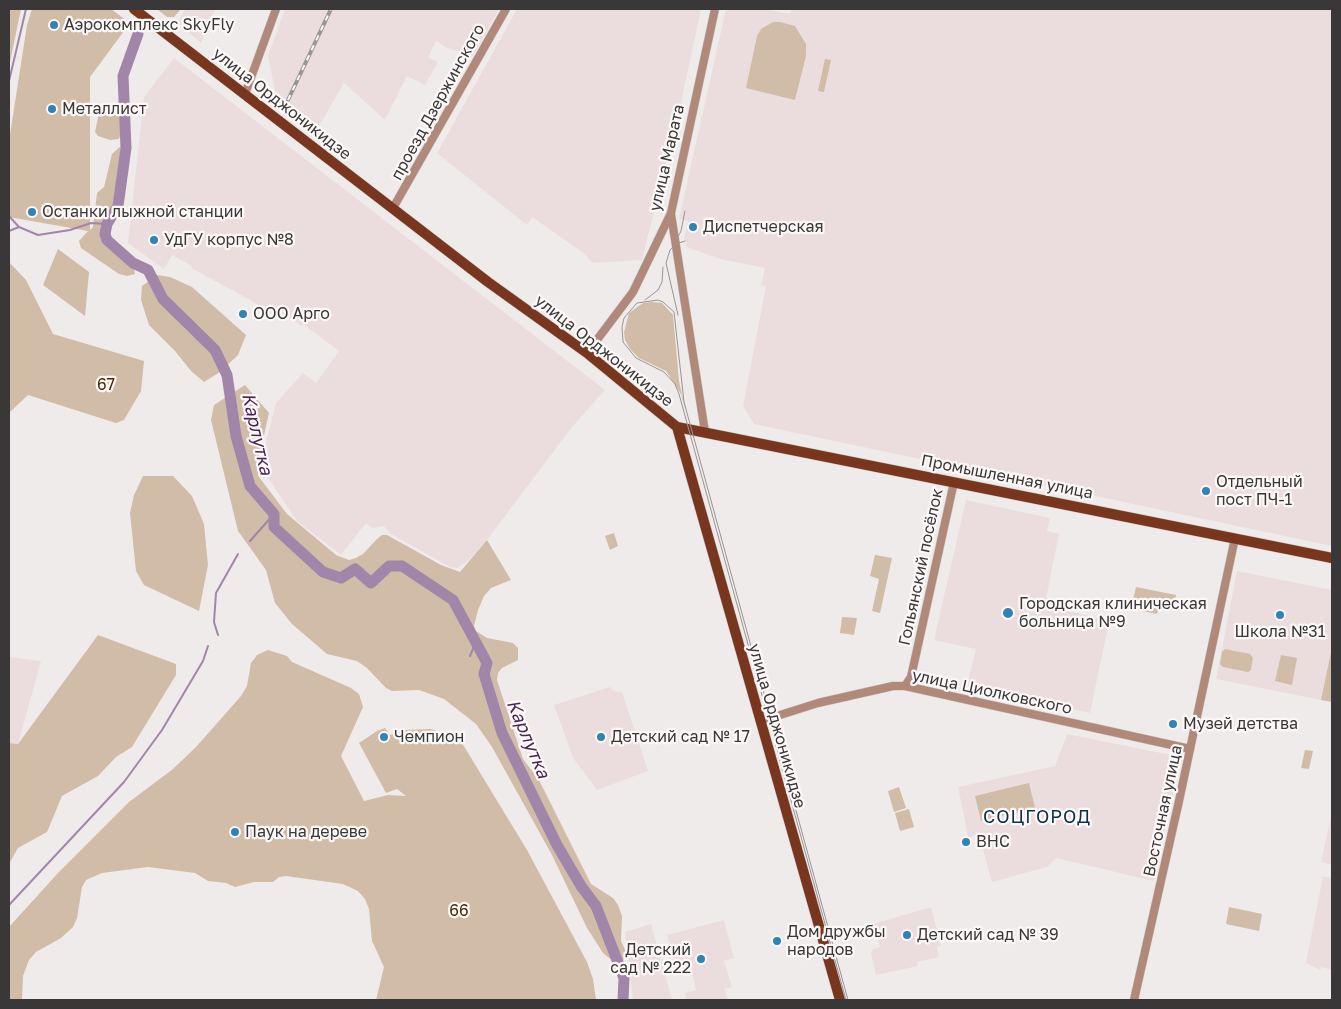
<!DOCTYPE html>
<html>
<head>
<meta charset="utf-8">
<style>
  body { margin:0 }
  #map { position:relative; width:1341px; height:1009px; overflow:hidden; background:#f0ebeb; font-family:"Golos Text",sans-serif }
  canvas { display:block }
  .frame { position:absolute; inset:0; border:10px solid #393737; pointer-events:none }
</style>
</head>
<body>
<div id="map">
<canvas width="1341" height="1009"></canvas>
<div class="frame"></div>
</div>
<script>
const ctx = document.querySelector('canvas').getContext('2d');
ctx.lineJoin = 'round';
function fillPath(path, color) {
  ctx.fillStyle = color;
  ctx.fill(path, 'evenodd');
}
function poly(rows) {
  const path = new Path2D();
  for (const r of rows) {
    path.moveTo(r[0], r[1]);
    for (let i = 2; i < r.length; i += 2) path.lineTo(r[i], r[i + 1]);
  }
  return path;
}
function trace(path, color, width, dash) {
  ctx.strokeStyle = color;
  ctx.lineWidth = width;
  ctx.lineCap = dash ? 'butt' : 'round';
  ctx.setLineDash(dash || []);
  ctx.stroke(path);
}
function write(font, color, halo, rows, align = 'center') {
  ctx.font = font + ' "Golos Text",sans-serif';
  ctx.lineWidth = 4.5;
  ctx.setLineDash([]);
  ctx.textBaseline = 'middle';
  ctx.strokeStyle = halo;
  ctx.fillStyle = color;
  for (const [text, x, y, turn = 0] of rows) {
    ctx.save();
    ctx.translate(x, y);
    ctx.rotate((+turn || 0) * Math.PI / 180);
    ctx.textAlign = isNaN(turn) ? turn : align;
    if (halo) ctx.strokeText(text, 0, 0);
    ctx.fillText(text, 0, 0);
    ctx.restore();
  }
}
fillPath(poly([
  [185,9,215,9,201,43,178,23],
  [285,9,499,9,473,56,447,48,436,41,428,57,438,62,425,85,407,76,385,120,344,83,318,128,277,101,268,56],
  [517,9,701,9,681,103,642,260,592,263,585,254,532,217,527,225,437,153],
  [726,9,765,9,790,14,792,9,1332,9,1332,546,754,424,743,406,766,286,761,285,765,268,720,259,687,247,684,238,688,221,679,219],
  [174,58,605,390,572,427,487,540,468,561,457,568,450,567,391,534,384,526,373,528,366,523,341,555,297,521,260,466,276,403,303,373,316,383,339,351,303,324,301,326,292,319,279,313,276,317,252,301,191,268,192,266,172,255,164,269,128,243,144,97],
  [966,500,1050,518,1047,531,1059,534,1045,604,1109,622,1090,713,967,686,976,649,934,640],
  [1237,571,1332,590,1332,647,1321,700,1216,679],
  [9,657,41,661,18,744,9,743],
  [610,687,613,691,622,692,648,771,597,790,573,758,554,705],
  [1067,734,1181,757,1154,881,1056,858,1047,867,992,882,979,835,968,837,958,787,1055,766],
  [1331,817,1332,818,1332,865,1321,862],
  [1332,874,1332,970,1321,967,1320,970,1306,963,1323,876,1331,878],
  [931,907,941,946,937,947,939,957,917,962,918,966,876,975,871,953,873,949,880,947,873,924],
  [724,920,734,958,724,961,732,987,724,989,728,1000,686,1000,685,993,696,990,692,972,684,973,683,969,677,971,667,935],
  [651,924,672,1000,633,1000,625,932]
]), '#ebddde');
fillPath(poly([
  [9,9,21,9,9,67],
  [32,9,111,9,130,23,90,77,90,230,93,227,97,193,104,187,112,154,121,146,113,205,103,229,104,242,134,268,135,274,127,276,119,274,81,248,79,241,88,231,9,217,9,141,27,25],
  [157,9,181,9,174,17,167,17],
  [773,22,780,22,795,26,806,44,806,56,795,100,746,88,757,36,761,29],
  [825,59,831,60,824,92,818,91],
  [107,111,117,114,120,119,122,130,119,139,110,140,98,136,95,132,99,113],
  [58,249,89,272,85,316,43,285],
  [9,262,26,280,53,334,144,361,141,391,124,420,116,423,28,395,9,413],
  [157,275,170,277,192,287,246,335,238,355,220,372,204,382,191,371,175,351,149,325,141,300,142,286],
  [652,302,662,303,673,315,679,381,686,412,681,394,666,371,639,358,630,349,625,340,624,332,629,313,643,303],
  [245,385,269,413,258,461,259,477,287,514,336,555,349,560,356,558,363,554,377,539,382,535,387,535,441,565,460,572,487,540,511,580,491,588,484,596,478,610,474,626,476,631,487,638,513,643,518,648,518,660,502,668,498,673,497,680,523,759,539,780,591,884,613,898,618,905,622,916,621,941,626,952,623,961,614,962,603,953,587,928,552,855,492,747,476,724,444,699,419,690,392,691,386,688,367,668,357,661,327,654,292,624,275,603,266,570,238,531,211,420,214,405],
  [143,476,173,476,192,496,204,524,208,565,199,611,144,585,136,571,130,513,134,495],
  [614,533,618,546,610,550,605,536],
  [875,555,892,558,880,613,872,611,879,579,870,576],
  [1136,587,1176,595,1173,610,1159,607,1157,614,1131,609],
  [842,617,857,618,854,635,840,633],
  [98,635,176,664,176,675,132,747,116,757,98,776,62,796,47,832,18,848,9,864,9,743,18,744],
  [1332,647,1332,702,1321,700],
  [1225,649,1250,654,1253,658,1251,670,1248,672,1223,667,1220,664,1222,652],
  [268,650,287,656,292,662,351,688,359,694,363,707,341,756,364,801,388,795,406,796,397,789,386,793,359,743,377,731,385,728,390,735,404,730,431,729,453,736,462,743,527,850,587,962,593,979,596,1000,376,1000,384,967,372,941,369,909,365,899,358,891,343,884,286,876,279,877,273,882,254,882,235,887,226,883,208,881,195,873,148,867,102,873,86,880,82,887,77,918,73,927,61,938,36,952,29,960,23,976,22,1000,9,1000,9,927,58,873,129,802,173,769,196,747,241,696,247,686,251,663,257,655],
  [1281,655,1297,658,1292,685,1275,681],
  [1305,750,1313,751,1309,769,1301,768],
  [1029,783,1035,808,981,821,975,796],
  [899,787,906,808,894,812,888,791],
  [909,809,914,827,900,831,895,813],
  [1229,907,1262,914,1259,931,1226,924]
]), '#d1bca7');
trace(poly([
  [9,81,26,9],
  [9,216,19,227],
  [9,231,19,227,38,235,70,230,91,223,107,224],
  [250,541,274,514],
  [218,635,214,622,216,593,238,554],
  [470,656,475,644],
  [9,905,124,782,162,730,203,661,208,646]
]), '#a186a9', 2);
trace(poly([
  [138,34,123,76,126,148,118,206,107,224,105,234,107,240,133,263,148,270,163,299,215,350,227,375,236,436,250,486,274,514,274,527,323,572,341,578,355,569,371,583,389,566,402,566,453,600,487,663,484,674,502,733,557,845,581,886,596,906,624,978,623,1000]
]), '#a186a9', 11);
const minor = poly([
  [245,94,276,9],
  [393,208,506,9],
  [671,214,705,432],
  [587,353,633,292,671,213,715,9],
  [905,686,911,677,954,482],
  [761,721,818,703,893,686,905,686,1190,749],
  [1134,1000,1179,801,1235,538]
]);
const major = poly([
  [134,9,488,282,587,353,677,427,840,1000],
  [677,427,1332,558]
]);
trace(minor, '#cbc7c7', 9);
trace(major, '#cbc7c7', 11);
trace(minor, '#b1897b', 8);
trace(major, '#79361e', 10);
trace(poly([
  [677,239,681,231,685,211],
  [645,300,658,290,662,282,663,267],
  [678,315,666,263,670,250,676,244,685,241],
  [846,1000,679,394,675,384,664,372,636,358,623,342,622,327,624,318,637,303,658,300,663,302,674,312,684,402,848,1000]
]), '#989595', 1);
const rail = poly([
  [288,100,331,9]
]);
trace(rail, '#989595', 4);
trace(rail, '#fdf8f8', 2, [5.5]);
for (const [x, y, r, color] of [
  [54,25,5,"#3083b4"],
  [52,109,5,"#3083b4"],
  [32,212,5,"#3083b4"],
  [693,227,5,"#3083b4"],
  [154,240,5,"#3083b4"],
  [243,314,5,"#3083b4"],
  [1206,491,5,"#3083b4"],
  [1008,613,6,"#3083b4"],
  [1280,615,5,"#3083b4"],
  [1173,724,5,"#3083b4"],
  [384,737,5,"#3083b4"],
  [601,737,5,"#3083b4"],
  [235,832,5,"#3083b4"],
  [966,842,5,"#3083b4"],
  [907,935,5,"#3083b4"],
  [777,941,5,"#3083b4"],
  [701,959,5,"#3083b4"]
]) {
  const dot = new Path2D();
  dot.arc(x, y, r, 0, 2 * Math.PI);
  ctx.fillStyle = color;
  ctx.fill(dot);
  trace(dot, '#fdf8f8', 2);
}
write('16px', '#393737', '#fdf8f8', [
  ["Аэрокомплекс SkyFly",64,25],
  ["Металлист",62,109],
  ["Останки лыжной станции",42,212],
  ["Диспетчерская",703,227],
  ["УдГУ корпус №8",164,240],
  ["ООО Арго",253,314],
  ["Отдельный",1216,482],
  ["пост ПЧ-1",1216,500],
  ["Городская клиническая",1019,604],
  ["больница №9",1019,622],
  ["Школа №31",1280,632,"center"],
  ["Музей детства",1183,724],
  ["Чемпион",394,737],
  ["Детский сад № 17",611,737],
  ["Паук на дереве",245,832],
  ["ВНС",976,842],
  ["Дом дружбы",787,932],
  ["народов",787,950],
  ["Детский сад № 39",917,935],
  ["Детский",691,950,"right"],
  ["сад № 222",691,968,"right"]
], 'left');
write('16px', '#393737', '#fdf8f8', [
  ["проезд Дзержинского",438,102,-61],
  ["улица Орджоникидзе",282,104,38],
  ["улица Марата",667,158,-77],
  ["улица Орджоникидзе",604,351,38],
  ["Промышленная улица",1007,477,11],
  ["Гольянский посёлок",921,567,-78],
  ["улица Циолковского",992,692,12],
  ["улица Орджоникидзе",777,726,74],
  ["Восточная улица",1163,811,-78]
]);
write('16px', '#472700', '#fdf8f8', [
  ["67",106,385],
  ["66",459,911]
]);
write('italic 18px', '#492553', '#fdf8f8', [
  ["Карлутка",257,434,77],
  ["Карлутка",528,739,67]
]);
ctx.letterSpacing = '1px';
write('18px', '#083148', '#fdf8f8', [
  ["СОЦГОРОД",1037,817]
]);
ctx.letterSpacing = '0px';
</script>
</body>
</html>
